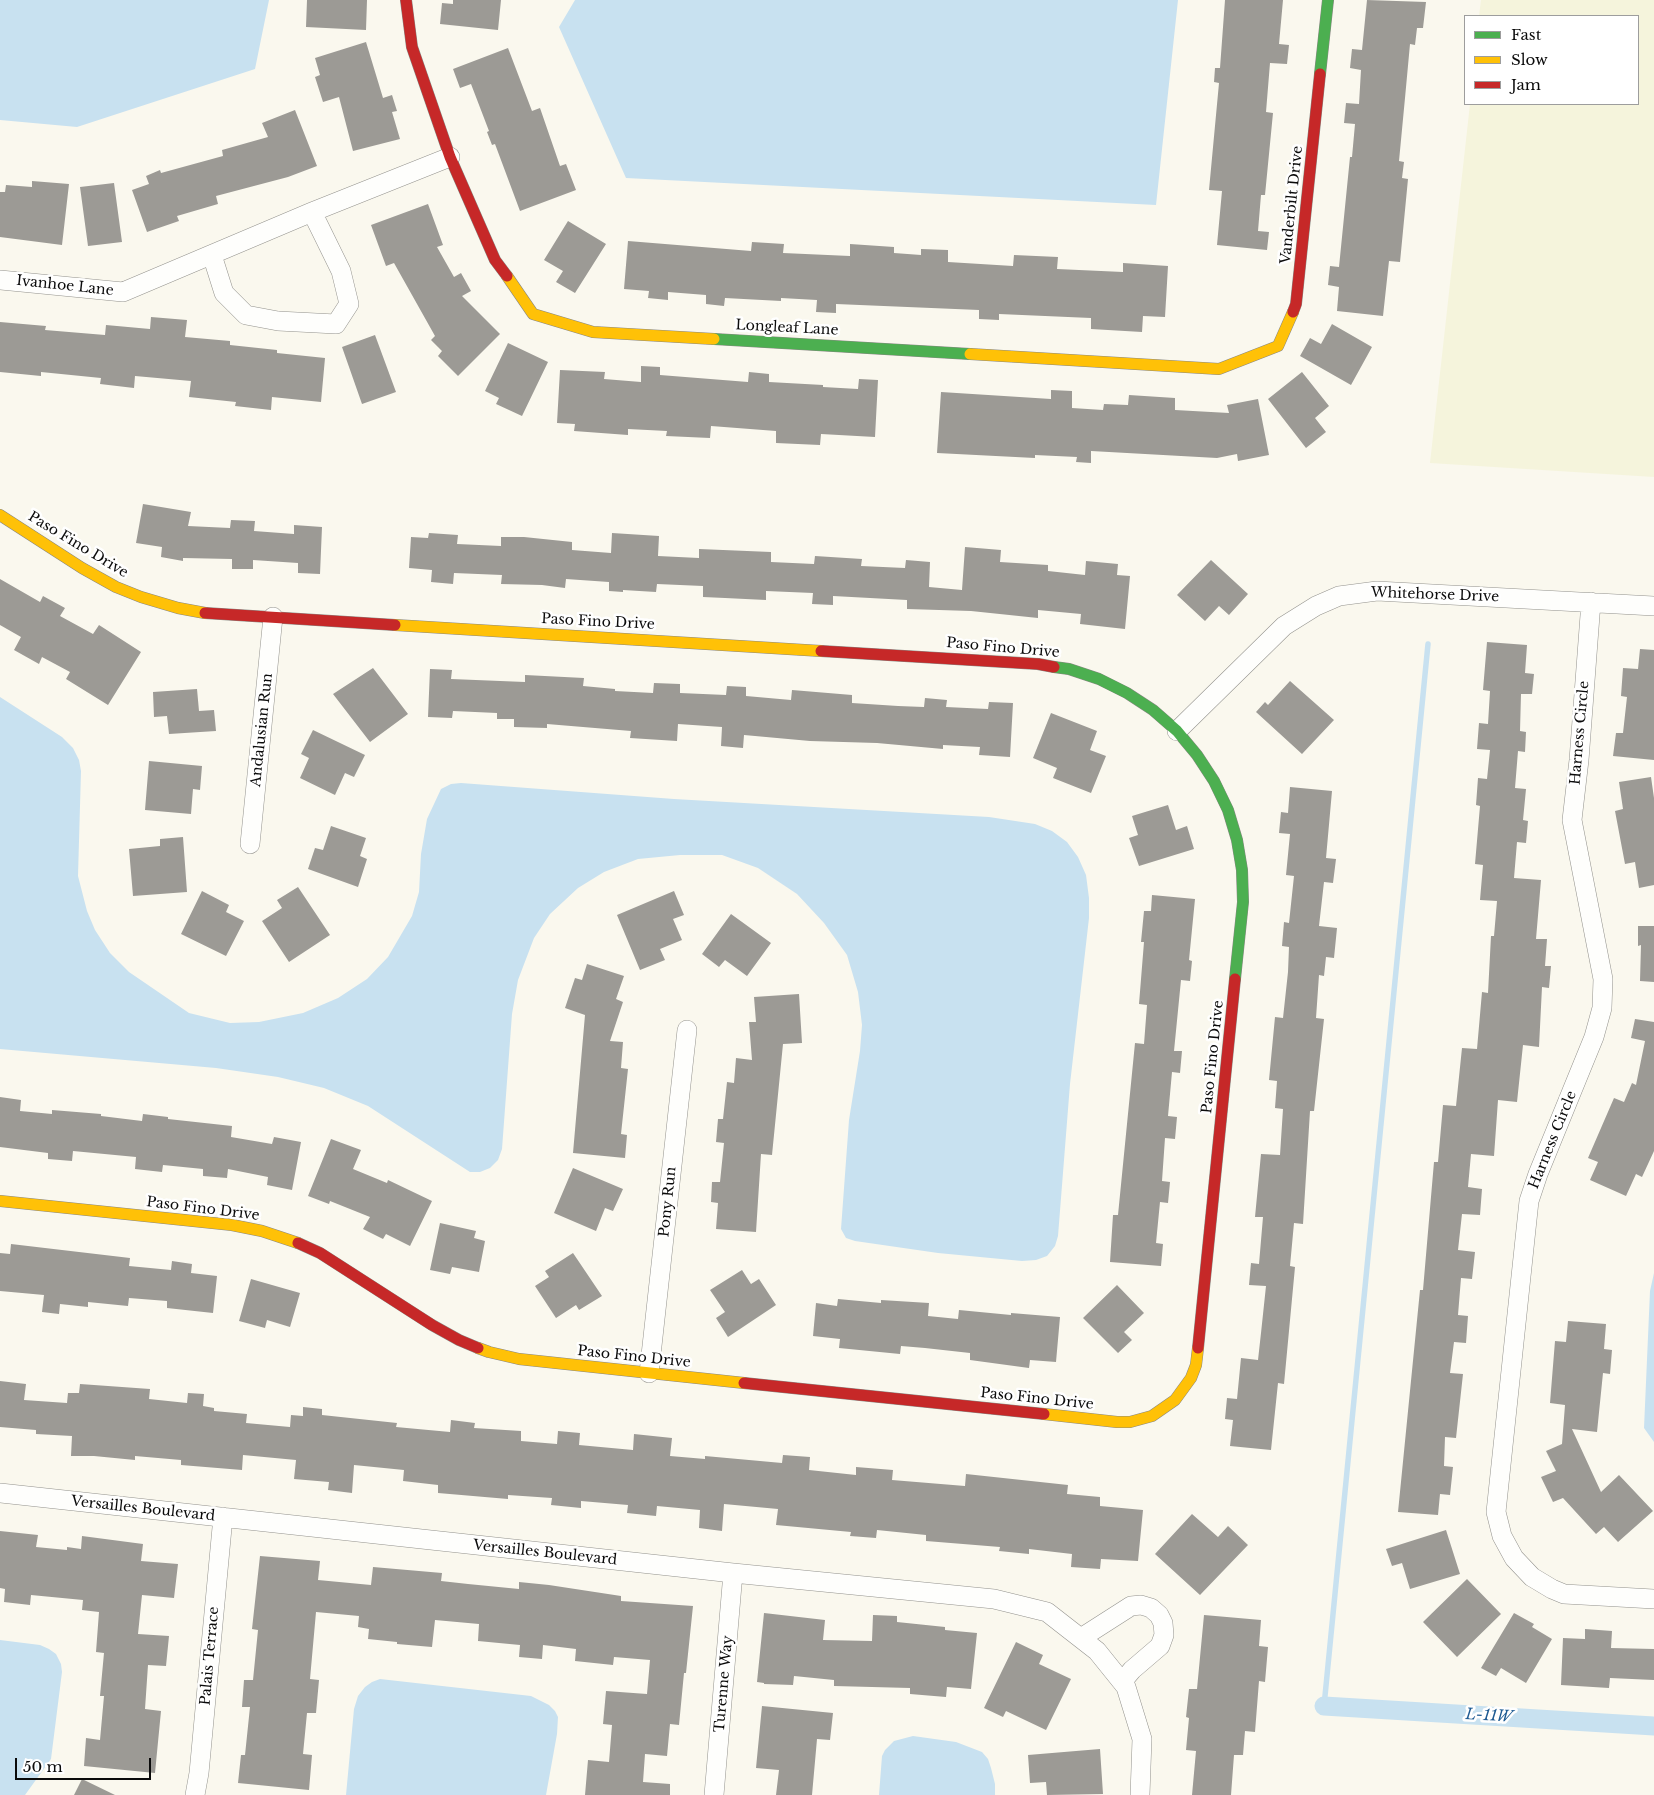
<!DOCTYPE html>
<html>
<head>
<meta charset="utf-8">
<style>
  body { margin:0 }
  #map { position:relative; width:1654px; height:1795px; overflow:hidden; background:#faf8ee; font-family:"Libre Baskerville",serif }
  canvas { display:block }
  .legend { position:absolute; left:1464px; top:15px; width:175px; height:90px; box-sizing:border-box; background:#fff; border:1px solid #9d9d9d; margin:0; padding:6px 9px; list-style:none; font-size:15px; color:#0b0b0b }
  .legend li { display:flex; align-items:center; gap:10px; height:25px }
  .legend b { width:25px; border:1px solid #9d9d9d }
  .scale { position:absolute; left:15px; top:1758px; width:136px; height:22px; box-sizing:border-box; border:2px solid #0b0b0b; border-top:0; padding-left:6px; font-size:15px; line-height:18px; white-space:nowrap; color:#0b0b0b; -webkit-text-stroke:4px #fff; paint-order:stroke }
</style>
</head>
<body>
<div id="map">
<canvas width="1654" height="1795"></canvas>
<ul class="legend">
<li><b style="height:6px;background:#4caf50"></b>Fast</li>
<li><b style="height:6px;background:#ffc107"></b>Slow</li>
<li><b style="height:6px;background:#c62828"></b>Jam</li>
</ul>
<div class="scale">50 m</div>
</div>
<script>
const ctx = document.querySelector('canvas').getContext('2d');
ctx.lineJoin = 'round';
function fillPath(path, color) {
  ctx.fillStyle = color;
  ctx.fill(path, 'evenodd');
}
function poly(rows) {
  const path = new Path2D();
  for (const r of rows) {
    path.moveTo(r[0], r[1]);
    for (let i = 2; i < r.length; i += 2) path.lineTo(r[i], r[i + 1]);
  }
  return path;
}
function trace(path, color, width, dash) {
  ctx.strokeStyle = color;
  ctx.lineWidth = width;
  ctx.lineCap = dash ? 'butt' : 'round';
  ctx.setLineDash(dash || []);
  ctx.stroke(path);
}
function write(font, color, halo, rows, align = 'center') {
  ctx.font = font + ' "Libre Baskerville",serif';
  ctx.lineWidth = 5;
  ctx.setLineDash([]);
  ctx.textBaseline = 'middle';
  ctx.strokeStyle = halo;
  ctx.fillStyle = color;
  for (const [text, x, y, turn = 0] of rows) {
    ctx.save();
    ctx.translate(x, y);
    ctx.rotate((+turn || 0) * Math.PI / 180);
    ctx.textAlign = isNaN(turn) ? turn : align;
    if (halo) ctx.strokeText(text, 0, 0);
    ctx.fillText(text, 0, 0);
    ctx.restore();
  }
}
fillPath(poly([
  [1481,0,1654,0,1654,477,1430,463,1470,104,1638,104,1638,16,1479,16]
]), '#f5f4dc');
fillPath(poly([
  [0,0,269,0,255,69,77,127,0,120],
  [575,0,1178,0,1156,205,626,178,559,27],
  [0,697,62,737,73,748,79,760,81,771,78,876,87,911,95,930,110,953,129,972,189,1013,230,1023,259,1022,303,1013,338,998,367,979,388,957,412,916,419,892,421,854,427,819,441,789,451,784,461,783,674,799,989,817,1035,824,1052,831,1067,842,1078,857,1086,875,1089,898,1089,918,1070,1084,1058,1236,1055,1246,1047,1256,1036,1260,1022,1261,938,1253,855,1241,846,1238,841,1229,849,1120,860,1051,862,1025,858,992,847,955,824,923,797,894,758,868,722,855,680,855,638,859,604,872,578,888,550,914,534,938,518,980,512,1014,502,1149,498,1160,490,1168,480,1172,470,1172,368,1106,324,1088,278,1077,216,1068,0,1049],
  [1654,1273,1654,1442,1644,1428,1650,1291],
  [0,1640,40,1645,49,1649,56,1654,61,1664,62,1672,51,1759,25,1795,0,1795],
  [380,1679,531,1696,549,1705,555,1711,558,1717,557,1734,546,1795,346,1795,354,1709,358,1696,365,1687,372,1682],
  [913,1736,956,1742,982,1752,988,1759,991,1768,995,1784,995,1795,879,1795,882,1756,885,1750,894,1741]
]), '#c8e1f0');
trace(poly([
  [1324,1706,1428,644]
]), '#c8e1f0', 5.5);
trace(poly([
  [1324,1706,1654,1726]
]), '#c8e1f0', 19);
fillPath(poly([
  [307,0,367,0,366,30,306,27],
  [453,0,501,0,498,30,440,24,442,3,453,4],
  [1225,0,1283,0,1279,44,1289,45,1287,64,1270,63,1266,112,1273,113,1265,195,1261,195,1258,231,1269,232,1267,250,1217,245,1222,191,1209,190,1219,83,1214,82,1215,68,1220,68],
  [1367,0,1426,2,1423,28,1417,28,1415,45,1410,44,1405,98,1399,161,1404,162,1402,178,1408,179,1400,262,1389,261,1383,316,1337,311,1339,287,1328,285,1330,266,1339,267,1350,157,1352,157,1355,124,1344,123,1346,103,1359,104,1361,70,1350,68,1352,49,1362,50],
  [366,42,383,98,392,95,397,111,392,112,400,139,353,151,339,97,323,102,315,77,320,75,315,58],
  [508,48,532,111,540,108,560,166,566,164,576,190,520,211,495,144,492,145,487,132,489,131,471,84,460,88,453,69],
  [295,110,317,166,288,177,216,196,218,204,177,216,179,221,147,232,132,190,149,184,146,176,160,170,161,173,223,156,222,150,268,137,262,123],
  [32,181,69,184,62,245,0,237,0,192,5,192,6,185,32,187],
  [114,183,122,242,88,246,80,187],
  [428,204,443,245,437,247,454,277,461,273,471,291,462,296,500,334,458,376,438,356,442,351,431,340,435,336,394,263,386,266,371,225],
  [568,221,606,244,575,293,556,282,563,271,544,260],
  [628,241,751,251,752,242,784,244,783,253,850,256,850,244,894,247,894,253,921,255,921,249,948,250,948,262,1013,266,1014,255,1058,257,1057,269,1123,272,1123,263,1168,266,1165,317,1143,316,1142,332,1091,329,1091,318,999,314,999,320,979,319,979,310,836,304,836,313,816,312,817,300,781,298,781,301,725,298,724,306,706,304,706,295,668,292,668,300,648,298,649,291,624,289],
  [151,317,187,320,185,337,230,341,230,345,277,350,277,353,325,358,321,402,272,397,271,410,235,406,236,402,189,397,191,381,135,376,134,388,100,384,101,378,41,372,41,376,0,372,0,322,46,326,45,330,105,335,106,325,150,329],
  [1332,324,1372,347,1351,385,1300,356,1310,338,1321,344],
  [375,335,396,392,362,404,342,347],
  [508,343,548,362,522,416,496,404,499,398,485,391],
  [641,366,660,367,660,375,748,382,749,372,769,374,769,382,823,385,823,387,858,389,859,379,878,380,875,437,821,434,820,445,776,443,776,431,711,426,710,438,666,436,667,431,628,429,628,435,574,431,575,424,557,423,560,370,605,372,604,379,641,382],
  [1302,372,1329,406,1315,418,1326,432,1306,448,1268,399],
  [1051,390,1072,391,1072,408,1103,410,1104,404,1128,405,1129,395,1175,398,1175,410,1229,413,1227,405,1258,399,1269,455,1238,461,1237,454,1217,458,1091,451,1091,463,1076,462,1077,457,1035,455,1035,458,937,453,941,392,1051,399],
  [143,504,191,512,188,526,230,528,231,520,255,521,254,531,294,534,294,525,322,527,320,574,298,573,298,563,253,560,253,569,232,569,232,559,183,558,183,561,161,557,162,547,136,543],
  [429,533,458,535,457,544,501,546,501,537,524,537,572,542,572,550,611,553,612,533,659,536,658,556,699,558,699,549,771,552,771,562,814,564,815,556,862,559,861,566,905,568,906,560,930,562,929,587,962,590,965,547,1001,550,1000,562,1048,565,1048,571,1085,575,1086,561,1118,564,1117,575,1130,576,1125,629,1080,624,1081,614,1038,610,1038,618,971,611,907,609,907,600,833,596,833,605,812,604,813,593,766,591,766,600,725,598,703,597,703,586,657,584,656,592,623,590,623,592,609,591,609,582,566,579,565,588,542,585,501,584,502,575,454,573,453,584,431,582,432,570,409,568,411,537,428,538],
  [1211,560,1248,594,1229,615,1219,606,1205,621,1177,595],
  [0,579,40,602,43,596,65,608,60,616,93,634,99,625,141,652,108,705,66,679,70,672,42,657,39,664,14,650,21,637,0,625],
  [1487,642,1527,645,1525,673,1534,674,1532,694,1521,694,1520,731,1526,732,1525,752,1518,751,1515,788,1526,789,1523,820,1528,821,1526,843,1517,842,1514,878,1541,880,1536,939,1547,939,1545,966,1551,966,1549,988,1542,987,1539,1047,1523,1045,1517,1102,1498,1100,1494,1156,1471,1154,1468,1187,1482,1189,1480,1215,1462,1214,1458,1250,1475,1252,1472,1279,1461,1278,1458,1315,1468,1316,1466,1343,1454,1342,1450,1373,1463,1374,1456,1438,1445,1437,1444,1466,1453,1467,1450,1495,1440,1494,1438,1515,1398,1512,1420,1290,1423,1290,1434,1162,1438,1162,1443,1105,1456,1106,1462,1048,1477,1049,1482,992,1488,993,1491,936,1494,936,1497,901,1480,900,1483,865,1475,864,1480,806,1476,805,1478,778,1487,779,1490,750,1477,749,1479,723,1488,724,1490,691,1483,690],
  [1640,649,1654,650,1654,760,1613,756,1616,733,1623,733,1627,697,1621,696,1623,668,1638,669],
  [373,668,408,714,370,742,333,694],
  [430,669,452,670,451,679,525,682,525,675,584,678,583,686,615,689,615,691,653,693,654,683,680,684,680,693,726,695,727,686,746,687,746,696,791,700,792,690,852,695,852,703,898,706,924,707,925,698,947,700,946,707,988,709,989,702,1013,703,1010,757,979,755,980,747,943,745,943,749,877,743,810,741,744,735,743,748,721,746,722,727,678,724,677,741,630,738,631,731,547,724,547,728,514,727,514,719,497,719,497,713,453,711,452,718,428,717],
  [1290,681,1334,720,1302,754,1256,712,1265,702,1268,705],
  [197,689,199,711,214,710,216,731,169,734,167,716,154,717,153,692],
  [1051,713,1097,731,1090,750,1106,756,1091,793,1053,778,1057,768,1033,758],
  [313,730,365,755,354,777,345,773,335,795,300,778,309,758,301,754],
  [149,761,202,766,200,790,193,789,191,814,145,810],
  [1651,777,1654,798,1654,885,1639,888,1635,862,1625,864,1615,811,1623,809,1619,782],
  [1290,787,1332,791,1326,858,1336,859,1333,883,1324,882,1319,926,1337,928,1334,958,1326,957,1324,976,1319,975,1316,1018,1324,1019,1314,1111,1310,1111,1303,1224,1294,1223,1290,1266,1295,1267,1284,1384,1278,1383,1271,1450,1230,1446,1233,1420,1225,1419,1227,1398,1237,1399,1241,1358,1258,1360,1261,1333,1266,1286,1249,1285,1251,1263,1259,1264,1263,1217,1255,1217,1261,1154,1280,1155,1283,1109,1275,1108,1277,1081,1269,1080,1275,1017,1283,1018,1288,972,1289,947,1282,946,1284,922,1289,923,1294,876,1286,875,1290,834,1279,833,1281,812,1288,813],
  [1168,805,1176,830,1187,826,1194,849,1139,866,1129,838,1138,835,1132,816],
  [331,826,366,838,360,856,367,859,358,887,308,869,315,848,323,850],
  [183,837,187,892,133,896,129,849,160,846,160,839],
  [298,887,330,935,289,962,262,921,282,908,277,900],
  [202,891,229,905,226,912,244,921,226,956,181,934],
  [674,891,684,915,673,919,682,940,660,949,665,960,640,970,617,915],
  [1152,895,1195,899,1189,960,1192,961,1190,981,1181,980,1174,1051,1182,1051,1180,1073,1172,1072,1168,1116,1177,1117,1175,1139,1165,1138,1162,1181,1170,1182,1168,1203,1160,1202,1156,1243,1163,1244,1161,1266,1110,1262,1113,1215,1118,1215,1135,1043,1144,1044,1147,1005,1139,1004,1144,942,1141,942,1144,911,1151,911],
  [731,914,771,943,747,976,725,960,719,967,702,954],
  [1638,926,1654,926,1654,982,1640,981,1641,945,1638,946],
  [587,964,624,976,616,999,623,1002,610,1041,623,1042,621,1068,628,1069,621,1134,627,1135,625,1158,573,1153,585,1015,565,1008,575,978,582,980],
  [799,994,802,1043,783,1044,772,1155,761,1154,756,1232,716,1229,718,1203,711,1202,712,1182,720,1182,724,1143,716,1142,718,1119,723,1119,727,1082,734,1083,736,1058,752,1060,749,1022,756,1022,754,997],
  [1635,1019,1654,1022,1654,1151,1642,1177,1636,1174,1626,1196,1590,1180,1598,1162,1588,1158,1614,1098,1624,1102,1632,1083,1636,1085,1645,1041,1631,1038],
  [0,1097,21,1100,20,1111,52,1114,52,1110,101,1114,101,1116,142,1121,143,1114,168,1117,168,1119,232,1126,231,1137,272,1144,274,1137,301,1142,292,1190,267,1185,268,1177,228,1169,227,1178,203,1176,203,1169,163,1165,162,1172,135,1169,136,1157,73,1151,72,1161,48,1159,48,1153,0,1147],
  [331,1139,361,1150,353,1169,387,1183,388,1180,432,1201,410,1246,386,1234,383,1239,363,1229,370,1217,330,1201,329,1204,308,1196],
  [573,1168,623,1189,613,1211,605,1208,596,1231,554,1213],
  [440,1223,476,1231,474,1238,485,1241,479,1272,452,1267,450,1274,430,1270],
  [11,1244,130,1258,129,1266,171,1270,172,1261,192,1264,191,1273,217,1276,213,1313,167,1308,167,1301,129,1298,128,1306,88,1302,88,1307,60,1304,59,1314,42,1312,44,1295,0,1291,0,1253,10,1254],
  [573,1253,602,1296,579,1310,576,1305,556,1318,535,1286,549,1277,545,1271],
  [742,1270,751,1284,759,1279,776,1305,728,1337,716,1318,725,1312,710,1290],
  [251,1279,300,1293,290,1327,267,1320,265,1328,239,1321],
  [1117,1285,1144,1313,1124,1332,1132,1340,1118,1353,1083,1318],
  [838,1299,881,1303,881,1300,929,1303,928,1316,958,1319,959,1310,1011,1315,1011,1313,1060,1317,1056,1362,1030,1360,1029,1368,970,1360,970,1353,925,1348,901,1346,900,1354,839,1348,840,1339,813,1336,816,1303,837,1306],
  [1568,1321,1606,1324,1604,1349,1612,1350,1610,1374,1603,1373,1597,1432,1572,1429,1601,1492,1619,1475,1653,1511,1618,1542,1604,1527,1596,1534,1563,1498,1553,1502,1541,1477,1556,1471,1546,1451,1562,1444,1565,1405,1550,1403,1555,1341,1566,1342],
  [0,1381,26,1384,24,1400,67,1403,68,1393,79,1393,80,1384,150,1389,149,1399,187,1403,188,1393,204,1394,203,1406,214,1408,214,1411,247,1414,246,1423,290,1427,291,1415,303,1416,303,1407,322,1409,322,1415,397,1423,396,1427,450,1432,451,1420,475,1423,474,1428,521,1431,521,1441,557,1444,558,1431,580,1433,579,1445,633,1450,634,1434,672,1438,670,1456,705,1459,705,1456,782,1463,783,1455,810,1457,809,1470,856,1475,856,1467,893,1470,892,1480,965,1486,966,1474,1068,1485,1067,1494,1100,1497,1100,1506,1143,1510,1138,1561,1101,1559,1100,1569,1071,1567,1072,1554,1029,1549,1029,1554,999,1551,1000,1547,926,1541,926,1535,877,1530,876,1538,850,1536,851,1532,776,1525,778,1509,724,1504,722,1531,699,1528,700,1510,657,1506,656,1516,627,1513,628,1505,581,1501,581,1508,551,1505,552,1498,508,1495,508,1499,438,1493,438,1485,403,1481,404,1470,354,1465,352,1493,328,1490,329,1482,294,1479,296,1460,243,1455,242,1470,181,1465,181,1460,135,1456,135,1460,94,1456,71,1456,72,1436,36,1434,36,1430,0,1427],
  [1192,1514,1218,1537,1228,1526,1248,1545,1200,1595,1155,1554],
  [1446,1530,1460,1574,1410,1589,1402,1563,1392,1566,1386,1549],
  [0,1531,38,1535,36,1547,67,1550,67,1547,81,1549,82,1536,143,1544,141,1561,178,1564,174,1598,142,1595,138,1634,169,1636,166,1666,148,1665,145,1709,161,1711,155,1773,84,1766,86,1738,100,1740,104,1696,100,1696,104,1653,96,1652,99,1612,82,1610,83,1600,31,1595,30,1605,4,1602,5,1589,0,1588],
  [260,1556,320,1561,318,1580,371,1585,373,1567,442,1573,441,1581,468,1584,519,1589,519,1582,549,1585,621,1596,621,1601,693,1606,686,1673,684,1673,679,1725,670,1724,667,1756,645,1754,643,1782,670,1784,670,1795,585,1795,588,1760,609,1762,612,1725,603,1724,606,1691,647,1694,650,1660,614,1657,613,1665,575,1661,576,1649,543,1645,542,1659,519,1657,520,1645,478,1641,479,1624,435,1620,432,1647,397,1644,397,1642,368,1639,369,1629,358,1627,359,1616,316,1612,310,1679,319,1680,316,1713,307,1713,303,1754,312,1755,309,1790,238,1783,241,1755,245,1755,250,1707,242,1707,244,1680,253,1680,258,1630,252,1629],
  [1467,1579,1501,1614,1457,1657,1423,1622],
  [764,1613,825,1620,823,1640,872,1641,873,1615,897,1616,897,1622,945,1627,945,1630,977,1633,971,1689,947,1687,946,1697,910,1694,910,1688,834,1686,834,1680,794,1676,793,1685,764,1684,764,1683,757,1682],
  [1514,1613,1534,1624,1532,1627,1552,1639,1526,1683,1501,1668,1496,1676,1481,1668],
  [1204,1615,1261,1620,1259,1646,1268,1647,1265,1682,1259,1681,1255,1732,1245,1731,1243,1755,1234,1755,1231,1795,1192,1795,1196,1751,1186,1750,1189,1718,1186,1717,1189,1689,1197,1689],
  [1585,1629,1612,1631,1611,1648,1654,1649,1654,1680,1610,1678,1609,1688,1561,1685,1563,1638,1585,1639],
  [1016,1642,1043,1655,1039,1664,1071,1679,1046,1730,1006,1711,1003,1717,984,1708],
  [762,1706,833,1713,830,1740,817,1739,812,1795,776,1795,779,1770,756,1768],
  [1100,1749,1103,1794,1047,1795,1046,1782,1030,1783,1028,1755],
  [82,1779,115,1795,74,1795]
]), '#9c9a95');
const street = poly([
  [212,255,224,293,246,315,278,321,336,324,349,304,341,271,312,212],
  [0,280,123,292,312,212,450,157],
  [1591,602,1579,760,1572,820,1603,979,1602,1008,1594,1037,1538,1174,1529,1201,1496,1512,1502,1536,1514,1558,1532,1577,1552,1589,1564,1594,1654,1599],
  [1177,731,1284,626,1316,606,1339,596,1377,591,1654,606],
  [250,844,273,617],
  [649,1373,687,1030],
  [0,1493,733,1573,994,1599,1047,1612,1097,1651,1126,1687,1142,1739,1140,1795],
  [1081,1638,1131,1606,1141,1605,1151,1608,1159,1615,1163,1623,1164,1635,1160,1646,1132,1670,1122,1682],
  [195,1795,199,1773,223,1517],
  [714,1795,733,1573]
]);
const fast = poly([
  [1320,74,1328,0],
  [714,339,970,354],
  [1054,667,1069,669,1099,679,1127,693,1153,710,1177,731,1197,755,1214,781,1228,810,1237,840,1242,870,1243,902,1235,979]
]);
const slow = poly([
  [507,276,533,314,593,332,714,339],
  [970,354,1219,369,1278,346,1293,312],
  [0,515,82,568,116,587,141,597,178,608,205,613],
  [395,625,821,651],
  [0,1201,232,1225,262,1231,298,1243],
  [478,1348,489,1352,519,1359,744,1383],
  [1044,1414,1117,1422,1130,1422,1152,1416,1175,1400,1191,1378,1196,1365,1198,1348]
]);
const jam = poly([
  [406,0,412,47,450,157,495,260,507,276],
  [1293,312,1296,304,1320,74],
  [205,613,395,625],
  [821,651,1038,664,1054,667],
  [298,1243,320,1253,432,1325,459,1340,478,1348],
  [1198,1348,1235,979],
  [744,1383,1044,1414]
]);
trace(street, '#93928d', 20);
trace(fast, '#898884', 12);
trace(slow, '#898884', 12);
trace(jam, '#898884', 12);
trace(street, '#fefefc', 19);
trace(fast, '#4caf50', 11);
trace(slow, '#ffc107', 11);
trace(jam, '#c62828', 11);
write('14px', '#0b0b0b', '#fff', [
  ["Vanderbilt Drive",1292,205,-84],
  ["Ivanhoe Lane",65,286,6],
  ["Longleaf Lane",787,328,3],
  ["Paso Fino Drive",78,545,31],
  ["Whitehorse Drive",1435,595,2],
  ["Paso Fino Drive",598,622,3],
  ["Paso Fino Drive",1003,648,5],
  ["Andalusian Run",262,730,-84],
  ["Harness Circle",1580,733,-85],
  ["Paso Fino Drive",1213,1057,-84],
  ["Harness Circle",1553,1140,-68],
  ["Pony Run",668,1202,-84],
  ["Paso Fino Drive",203,1209,7],
  ["Paso Fino Drive",634,1357,6],
  ["Paso Fino Drive",1037,1399,6],
  ["Versailles Boulevard",143,1509,6],
  ["Versailles Boulevard",545,1553,6],
  ["Palais Terrace",210,1656,-85],
  ["Turenne Way",724,1684,-85]
]);
write('italic 15px', '#1e5b93', '#fff', [
  ["L-11W",1489,1716,3]
]);
</script>
</body>
</html>
